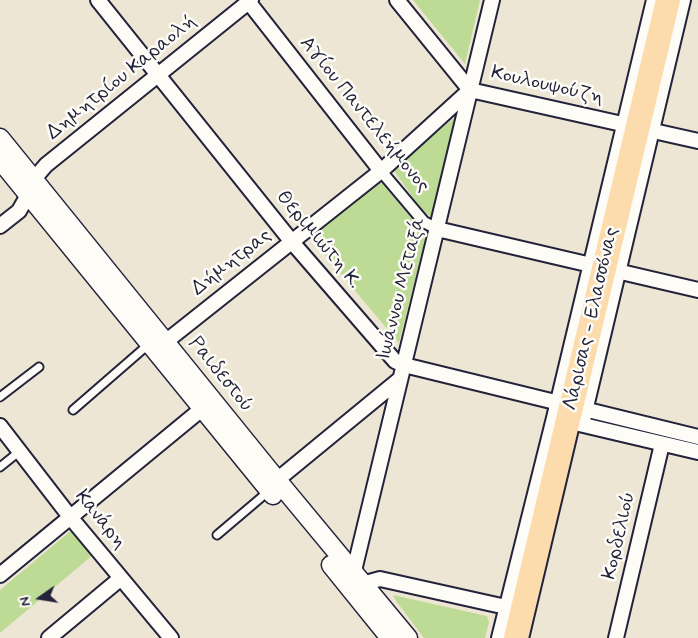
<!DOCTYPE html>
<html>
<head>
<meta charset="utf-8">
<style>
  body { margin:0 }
  #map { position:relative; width:698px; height:638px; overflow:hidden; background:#eee6d4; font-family:Mynerve,sans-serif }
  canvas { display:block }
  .north { position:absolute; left:15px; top:573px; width:50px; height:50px; -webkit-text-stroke:4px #fdfcf7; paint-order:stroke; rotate:257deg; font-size:14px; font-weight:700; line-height:20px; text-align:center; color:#22223b }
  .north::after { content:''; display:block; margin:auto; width:18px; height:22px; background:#22223b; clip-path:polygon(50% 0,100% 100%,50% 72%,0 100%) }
</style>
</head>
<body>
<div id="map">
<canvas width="698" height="638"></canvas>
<div class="north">N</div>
</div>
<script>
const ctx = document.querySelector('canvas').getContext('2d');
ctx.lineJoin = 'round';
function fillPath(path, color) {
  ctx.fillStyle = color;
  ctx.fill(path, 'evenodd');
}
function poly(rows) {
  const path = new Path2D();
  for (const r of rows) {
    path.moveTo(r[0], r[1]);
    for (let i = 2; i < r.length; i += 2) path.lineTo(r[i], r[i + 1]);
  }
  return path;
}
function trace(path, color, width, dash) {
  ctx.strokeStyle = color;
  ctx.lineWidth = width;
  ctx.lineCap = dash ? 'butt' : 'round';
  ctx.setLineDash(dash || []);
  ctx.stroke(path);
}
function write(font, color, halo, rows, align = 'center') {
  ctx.font = font + ' Mynerve,sans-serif';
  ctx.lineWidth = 5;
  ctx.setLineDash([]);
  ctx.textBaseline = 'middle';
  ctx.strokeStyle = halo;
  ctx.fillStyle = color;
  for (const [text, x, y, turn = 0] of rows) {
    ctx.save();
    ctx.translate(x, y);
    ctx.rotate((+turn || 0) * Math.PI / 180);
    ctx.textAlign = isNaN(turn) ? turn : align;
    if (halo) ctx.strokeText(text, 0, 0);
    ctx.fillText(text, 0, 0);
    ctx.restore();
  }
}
fillPath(poly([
  [413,0,480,0,465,64],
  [454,118,436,219,423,212,393,169],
  [379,179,426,236,399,343,310,237],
  [73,529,94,554,0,633,0,590],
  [393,595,487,616,489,622,485,638,424,638,396,601]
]), '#bddb94');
const service = poly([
  [0,397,39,367],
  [73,410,149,344],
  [0,467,20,451],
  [217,535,270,490]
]);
const pedestrian = poly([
  [381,171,424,222,437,229]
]);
const minor = poly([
  [98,0,292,242,395,361,404,365,698,437],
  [247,0,381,171],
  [397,0,470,90,698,141],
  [0,226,19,211,28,195,34,179,46,165,251,0],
  [437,229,698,290],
  [159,347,381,171,470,90],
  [575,423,698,452],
  [582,424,683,0],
  [0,426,71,518,171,638],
  [277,480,400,379],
  [0,575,203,408],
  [352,579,492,0],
  [355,586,380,579,515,609],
  [49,638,121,578],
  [499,638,554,418,654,0],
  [616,638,662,444]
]);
const tertiary = poly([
  [0,138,277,480,408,638],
  [0,160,273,495],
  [331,565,390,638]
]);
const trunk = poly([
  [516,638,668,0]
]);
trace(service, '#22223b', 11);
trace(pedestrian, '#22223b', 14);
trace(minor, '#22223b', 18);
trace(tertiary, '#22223b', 21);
trace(trunk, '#22223b', 28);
trace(service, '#fdfcf7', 7);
trace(pedestrian, '#fdfcf7', 10);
trace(minor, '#fdfcf7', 14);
trace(tertiary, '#fdfcf7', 18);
trace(trunk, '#fcdcac', 24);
write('20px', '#22223b', '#fdfcf7', [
  ["Δημητρίου Καραολή",122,78,-39],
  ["Κουλουψούζη",547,86,13],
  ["Αγίου Παντελεήμονος",364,115,51],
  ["Θεριμιώτη Κ.",318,240,50],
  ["Δήμητρας",232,263,-38],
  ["Ιωάννου Μεταξά",402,289,-76],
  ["Λάρισας - Ελασσόνας",592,319,-77],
  ["Ραιδεστού",220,375,51],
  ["Κανάρη",100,520,51],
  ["Κορδελιού",620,536,-77]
]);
</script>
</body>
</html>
